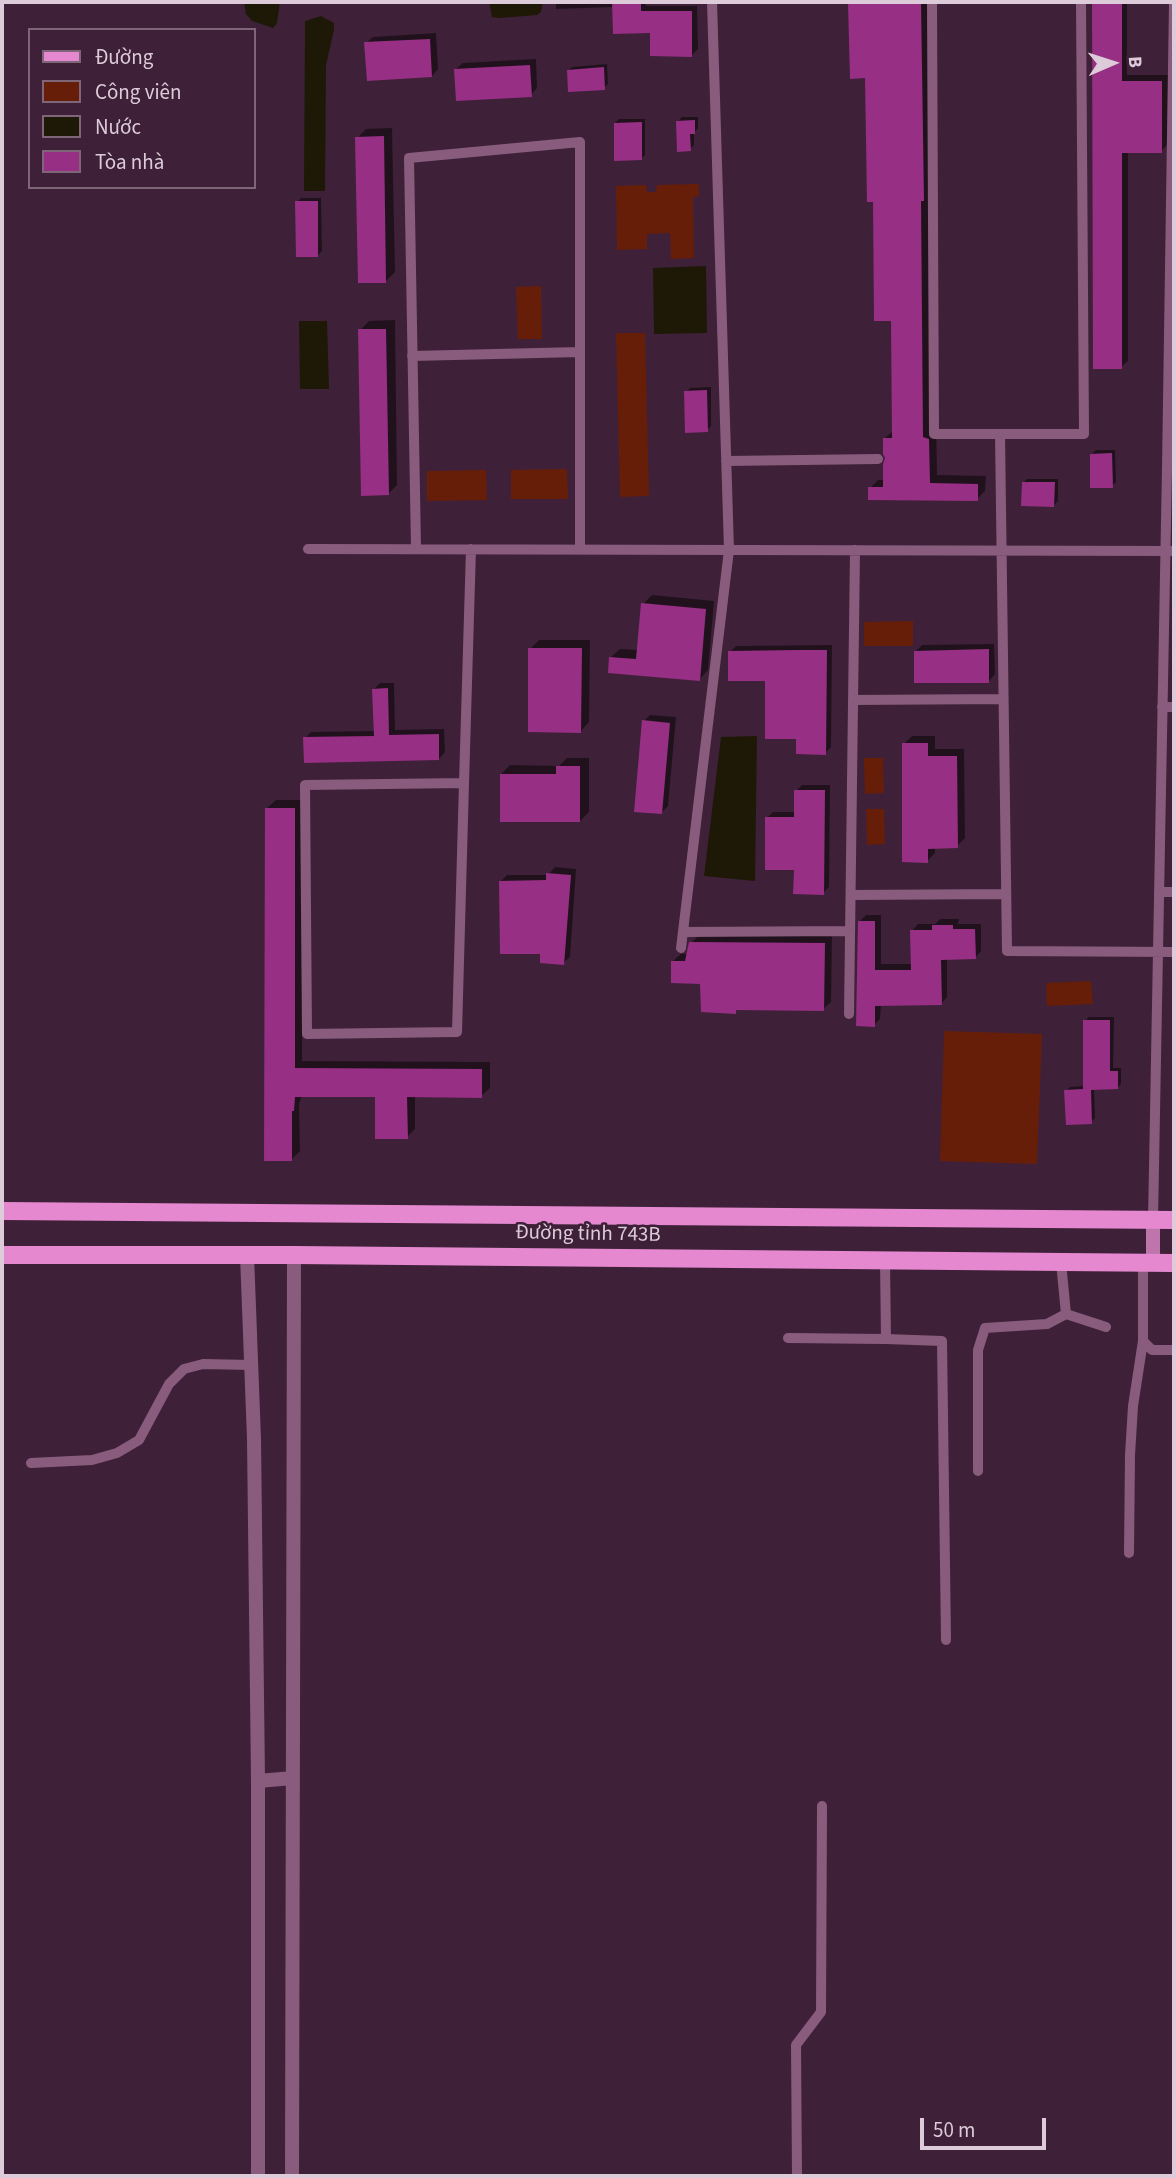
<!DOCTYPE html>
<html>
<head>
<meta charset="utf-8">
<style>
  body { margin:0 }
  #map { position:relative; width:1176px; height:2178px; overflow:hidden; background:#3e2138; font-family:"Source Sans 3",sans-serif }
  canvas { display:block }
  .frame { position:absolute; inset:0; border:4px solid #decbd9; pointer-events:none }
  .legend { position:absolute; left:28px; top:28px; width:228px; height:161px; box-sizing:border-box; background:#3e2138; border:2px solid #7e6578; margin:0; padding:9px 12px; list-style:none; font-size:21px; color:#decbd9 }
  .legend li { display:flex; align-items:center; gap:14px; height:35px }
  .legend b { width:35px; border:2px solid #7e6578 }
  .north { position:absolute; left:1078px; top:28px; width:70px; height:70px; -webkit-text-stroke:5px #3e2138; paint-order:stroke; rotate:87deg; font-size:19px; font-weight:700; line-height:28px; text-align:center; color:#decbd9 }
  .north::after { content:''; display:block; margin:auto; width:24px; height:32px; background:#decbd9; clip-path:polygon(50% 0,100% 100%,50% 72%,0 100%) }
  .scale { position:absolute; left:920px; top:2118px; width:126px; height:32px; box-sizing:border-box; border:4px solid #decbd9; border-top:0; padding-left:9px; font-size:21px; line-height:24px; white-space:nowrap; color:#decbd9; -webkit-text-stroke:5px #3e2138; paint-order:stroke }
</style>
</head>
<body>
<div id="map">
<canvas width="1176" height="2178"></canvas>
<div class="frame"></div>
<ul class="legend">
<li><b style="height:9px;background:#e588d0"></b>Đường</li>
<li><b style="height:19px;background:#671e09"></b>Công viên</li>
<li><b style="height:19px;background:#1e1906"></b>Nước</li>
<li><b style="height:19px;background:#972f84"></b>Tòa nhà</li>
</ul>
<div class="north">B</div>
<div class="scale">50 m</div>
</div>
<script>
const ctx = document.querySelector('canvas').getContext('2d');
ctx.lineJoin = 'round';
function fillPath(path, color) {
  ctx.fillStyle = color;
  ctx.fill(path, 'evenodd');
}
function poly(rows) {
  const path = new Path2D();
  for (const r of rows) {
    path.moveTo(r[0], r[1]);
    for (let i = 2; i < r.length; i += 2) path.lineTo(r[i], r[i + 1]);
  }
  return path;
}
function trace(path, color, width, dash) {
  ctx.strokeStyle = color;
  ctx.lineWidth = width;
  ctx.lineCap = dash ? 'butt' : 'round';
  ctx.setLineDash(dash || []);
  ctx.stroke(path);
}
function write(font, color, halo, rows, align = 'center') {
  ctx.font = font + ' "Source Sans 3",sans-serif';
  ctx.lineWidth = 5;
  ctx.setLineDash([]);
  ctx.textBaseline = 'middle';
  ctx.strokeStyle = halo;
  ctx.fillStyle = color;
  for (const [text, x, y, turn = 0] of rows) {
    ctx.save();
    ctx.translate(x, y);
    ctx.rotate((+turn || 0) * Math.PI / 180);
    ctx.textAlign = isNaN(turn) ? turn : align;
    if (halo) ctx.strokeText(text, 0, 0);
    ctx.fillText(text, 0, 0);
    ctx.restore();
  }
}
fillPath(poly([
  [699,184,699,196,693,197,694,258,671,259,670,233,647,234,647,249,617,250,616,186,646,185,647,192,656,192,657,185],
  [541,286,542,339,518,339,516,287],
  [616,333,645,333,649,496,620,497],
  [567,469,568,499,511,499,511,470],
  [486,470,487,500,427,501,427,471],
  [913,621,913,646,864,646,864,622],
  [864,758,883,758,884,793,865,794],
  [866,809,884,809,885,844,867,845],
  [1091,981,1093,1004,1047,1006,1046,983],
  [944,1031,1042,1034,1037,1164,940,1161]
]), '#671e09');
fillPath(poly([
  [244,2,280,2,277,23,273,28,252,21,246,14],
  [489,2,543,2,541,12,537,15,500,18,492,17],
  [321,16,334,23,334,30,326,65,325,191,304,191,305,21],
  [706,266,707,333,654,334,653,268],
  [299,321,327,321,329,389,300,389],
  [757,736,755,881,704,876,721,737]
]), '#1e1906');
fillPath(poly([
  [556,2,646,2,646,6,697,6,698,49,692,55,614,7,556,9],
  [850,2,929,2,937,475,986,476,985,491,977,499,870,488,878,480,885,480,887,458,884,439,893,431,893,319,875,200,867,77,852,77],
  [1093,2,1127,2,1127,75,1168,75,1167,145,1161,151,1128,151,1128,361,1121,367,1095,367],
  [436,33,438,69,432,76,366,43,373,37],
  [536,59,537,88,531,95,456,69,463,63],
  [607,64,608,84,604,88,568,71,572,67],
  [682,117,698,117,698,128,694,133,694,145,690,149,678,121],
  [619,119,645,119,645,155,641,159,615,123],
  [392,128,395,272,386,281,357,138,366,129],
  [301,198,321,198,322,251,318,255,297,202],
  [395,320,397,485,388,494,360,330,369,321],
  [711,387,711,426,707,430,686,392,690,388],
  [1096,450,1115,450,1116,482,1112,486,1092,454],
  [1027,479,1058,479,1058,501,1054,505,1023,483],
  [652,595,714,601,708,670,700,679,611,657,620,649,639,650,643,604],
  [539,640,590,640,589,722,581,731,530,649],
  [994,644,995,674,989,681,916,651,922,645],
  [832,645,831,747,825,753,798,738,767,680,730,652,736,646],
  [380,683,394,683,395,730,444,729,445,752,439,759,305,738,311,732,375,731,374,689],
  [650,715,676,717,668,806,662,812,644,721],
  [912,736,935,736,935,749,964,749,965,838,957,846,935,847,935,853,927,861,904,744],
  [567,758,589,758,589,812,580,821,501,774,510,765,559,766],
  [802,785,830,785,829,887,823,893,795,868,767,818,773,812,796,812,796,791],
  [276,800,303,800,302,1061,490,1062,490,1088,481,1096,415,1096,415,1129,407,1137,377,1096,302,1095,299,1104,300,1151,292,1159,267,808],
  [555,867,576,869,570,957,563,963,542,952,501,881,507,875,548,875],
  [866,915,881,915,881,964,912,964,912,931,918,924,935,924,940,919,959,919,958,924,981,924,981,951,975,958,947,958,947,997,941,1004,881,1004,880,1019,874,1025,859,922],
  [699,935,832,936,831,1002,823,1009,738,1008,735,1012,701,982,673,961,681,954,688,954,691,943],
  [1089,1017,1114,1017,1113,1068,1121,1068,1121,1084,1117,1088,1094,1088,1095,1118,1091,1122,1066,1091,1070,1087,1085,1086,1085,1021]
]), '#0007');
fillPath(poly([
  [612,2,641,2,641,11,692,11,692,57,650,56,650,33,613,34],
  [848,2,921,2,924,201,921,201,923,437,929,439,930,483,978,484,978,501,868,500,868,487,883,487,883,464,885,458,883,454,883,438,892,438,891,321,874,321,873,202,867,202,865,78,850,79],
  [1092,2,1122,2,1122,81,1162,81,1162,153,1122,153,1122,369,1093,369],
  [430,39,432,77,367,81,364,42],
  [530,65,532,97,456,101,454,69],
  [604,67,605,90,568,92,567,70],
  [695,120,695,134,690,134,691,151,677,152,676,121],
  [642,122,642,160,614,161,614,123],
  [384,136,386,283,358,283,355,137],
  [295,201,318,201,318,257,296,257],
  [358,329,386,329,389,495,361,496],
  [707,390,708,432,685,433,684,391],
  [1112,453,1113,488,1090,488,1090,454],
  [1022,482,1055,482,1054,507,1021,506],
  [641,603,706,609,700,681,608,673,609,657,636,659],
  [528,648,582,648,581,733,528,732],
  [989,649,989,683,914,683,914,651],
  [797,650,827,650,826,755,796,754,796,739,765,739,765,681,728,681,728,651],
  [388,688,389,735,439,734,439,760,304,763,303,737,374,736,372,689],
  [642,720,670,723,662,814,634,812],
  [902,743,928,743,928,756,957,756,958,848,928,849,928,863,902,862],
  [556,766,580,766,580,822,500,822,500,774,556,774],
  [794,790,825,790,824,895,793,894,794,870,765,870,765,817,794,817],
  [265,808,295,808,295,1068,482,1069,482,1098,407,1097,408,1139,375,1139,375,1097,295,1097,294,1111,292,1111,292,1161,264,1161],
  [546,873,571,875,564,965,540,963,540,954,500,954,499,881,546,880],
  [858,921,875,921,875,970,911,970,910,930,932,930,932,925,953,925,953,929,975,929,976,959,941,960,942,1005,875,1006,875,1027,856,1026],
  [689,942,825,943,824,1011,736,1010,736,1014,701,1012,700,984,671,983,671,961,685,961],
  [1083,1020,1110,1020,1110,1071,1118,1071,1118,1089,1091,1090,1092,1124,1066,1125,1064,1090,1083,1089]
]), '#972f84');
trace(poly([
  [932,2,934,434,1084,434,1081,2],
  [412,356,580,352],
  [1000,434,1007,951,1174,952],
  [726,461,878,459],
  [416,548,409,158,580,142,580,549],
  [308,549,1174,551],
  [853,700,1003,699],
  [1162,707,1174,707],
  [464,783,305,785,307,1034,457,1032,464,783,471,549],
  [1159,892,1174,892],
  [851,895,1006,894],
  [683,932,850,931],
  [681,948,729,550,712,2],
  [849,1014,855,550],
  [1153,1220,1167,468,1174,2],
  [885,1261,886,1339,942,1341,946,1640],
  [1143,1263,1143,1341,1152,1350,1174,1350],
  [1066,1314,1106,1327],
  [788,1338,886,1339],
  [31,1463,92,1460,117,1453,139,1440,169,1384,184,1369,203,1364,251,1365],
  [978,1471,978,1350,985,1328,1047,1324,1066,1314,1061,1262],
  [1129,1553,1130,1455,1133,1406,1143,1341],
  [797,2176,796,2045,821,2012,822,1806]
]), '#895c7e', 10);
trace(poly([
  [247,1255,254,1439,258,1781,258,2176],
  [258,1781,293,1778],
  [292,2176,294,1255]
]), '#895c7e', 14);
trace(poly([
  [1153,1263,1153,1220]
]), '#bd75ac', 14);
trace(poly([
  [2,1211,1174,1220],
  [2,1255,294,1255,1174,1263]
]), '#e588d0', 18);
write('21px', '#decbd9', '#3e2138', [
  ["Đường tỉnh 743B",588,1235,1]
]);
</script>
</body>
</html>
